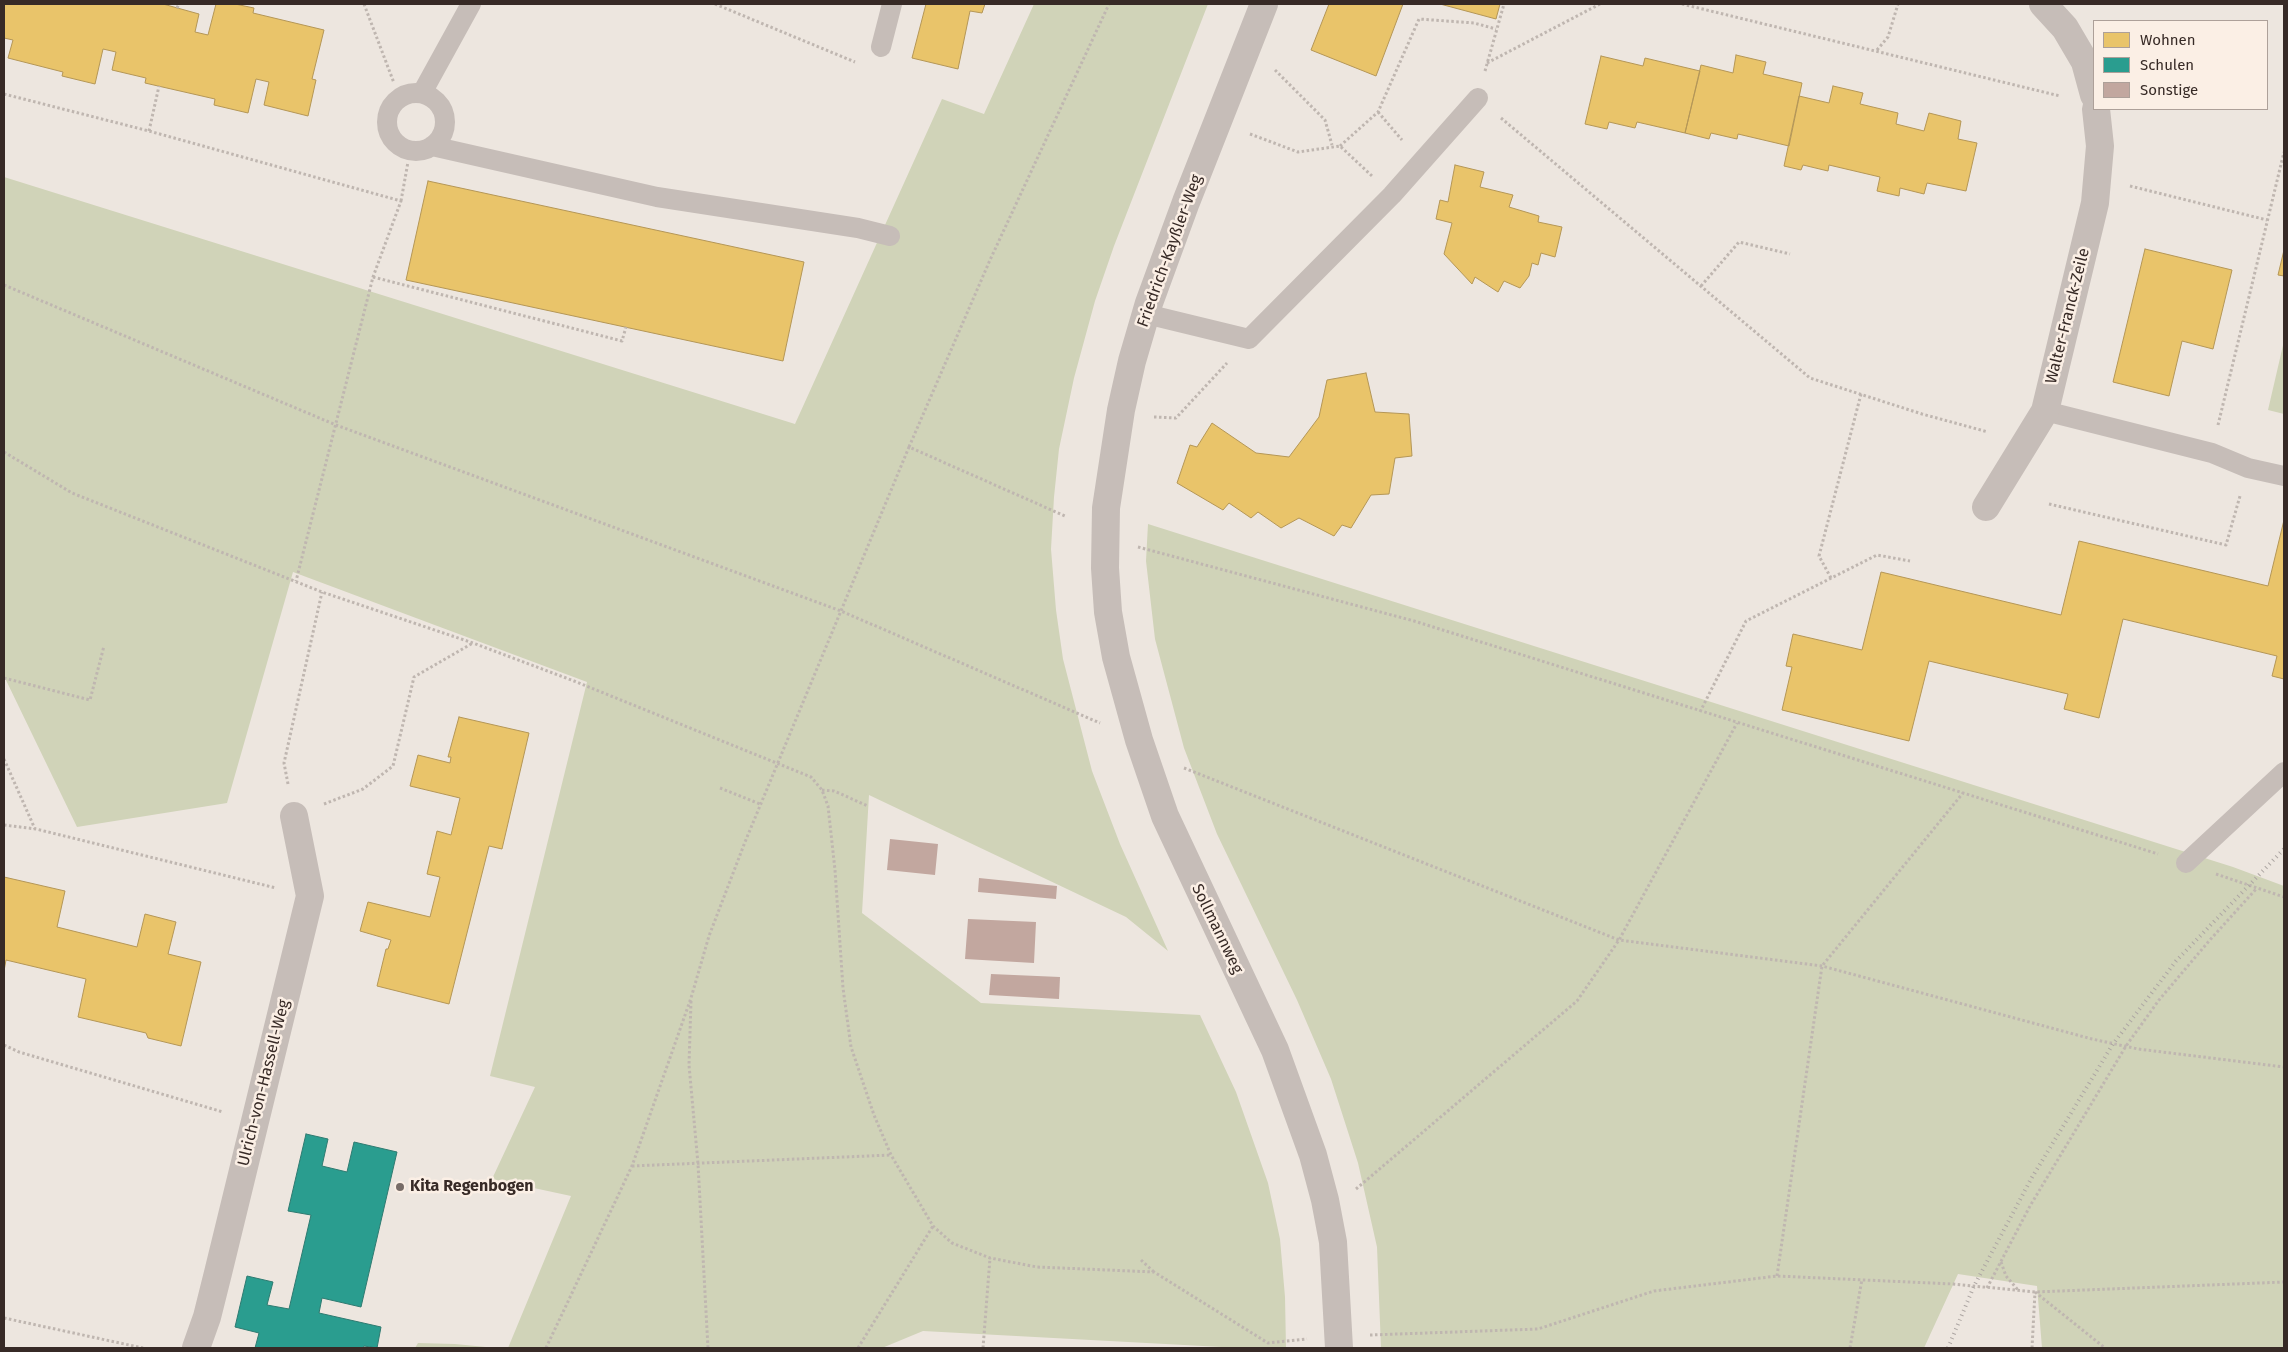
<!DOCTYPE html>
<html>
<head>
<meta charset="utf-8">
<style>
  body { margin:0 }
  #map { position:relative; width:2288px; height:1352px; overflow:hidden; background:#ede6df; font-family:"Fira Sans",sans-serif }
  canvas { display:block }
  .frame { position:absolute; inset:0; border:5px solid #372a26; pointer-events:none }
  .legend { position:absolute; left:2093px; top:20px; width:175px; height:90px; box-sizing:border-box; background:#fbefe5; border:1px solid #ada099; margin:0; padding:6px 9px; list-style:none; font-size:15px; color:#372a26 }
  .legend li { display:flex; align-items:center; gap:10px; height:25px }
  .legend b { width:25px; border:1px solid #ada099 }
</style>
</head>
<body>
<div id="map">
<canvas width="2288" height="1352"></canvas>
<div class="frame"></div>
<ul class="legend">
<li><b style="height:14px;background:#e9c46a"></b>Wohnen</li>
<li><b style="height:14px;background:#2a9d8f"></b>Schulen</li>
<li><b style="height:14px;background:#c2a79f"></b>Sonstige</li>
</ul>
</div>
<script>
const ctx = document.querySelector('canvas').getContext('2d');
ctx.lineJoin = 'round';
function fillPath(path, color) {
  ctx.fillStyle = color;
  ctx.fill(path, 'evenodd');
}
function poly(rows) {
  const path = new Path2D();
  for (const r of rows) {
    if (r.length === 3) {
      path.moveTo(r[0] + r[2], r[1]);
      path.arc(r[0], r[1], r[2], 0, 2 * Math.PI);
      continue;
    }
    path.moveTo(r[0], r[1]);
    for (let i = 2; i < r.length; i += 2) path.lineTo(r[i], r[i + 1]);
  }
  return path;
}
function trace(path, color, width, dash) {
  ctx.strokeStyle = color;
  ctx.lineWidth = width;
  ctx.lineCap = dash ? 'butt' : 'round';
  ctx.setLineDash(dash || []);
  ctx.stroke(path);
}
function write(font, color, halo, rows, align = 'center') {
  ctx.font = font + ' "Fira Sans",sans-serif';
  ctx.lineWidth = 5;
  ctx.setLineDash([]);
  ctx.textBaseline = 'middle';
  ctx.strokeStyle = halo;
  ctx.fillStyle = color;
  for (const [text, x, y, turn = 0] of rows) {
    ctx.save();
    ctx.translate(x, y);
    ctx.rotate((+turn || 0) * Math.PI / 180);
    ctx.textAlign = isNaN(turn) ? turn : align;
    if (halo) ctx.strokeText(text, 0, 0);
    ctx.fillText(text, 0, 0);
    ctx.restore();
  }
}
fillPath(poly([
  [1034,4,1208,4,1114,246,1095,301,1074,378,1059,449,1054,497,1051,549,1056,610,1063,659,1092,771,1120,844,1168,951,1126,917,869,795,862,913,981,1003,1200,1015,1236,1092,1268,1183,1280,1239,1285,1297,1286,1348,1240,1348,923,1331,882,1348,508,1348,571,1196,492,1179,535,1087,490,1076,587,682,293,572,227,803,77,827,4,676,4,177,795,424,942,99,984,114],
  [2284,341,2284,414,2268,410],
  [1148,524,2233,867,2284,886,2284,1348,2042,1348,2037,1286,1958,1274,1924,1348,1381,1348,1377,1247,1358,1163,1331,1079,1297,1000,1217,834,1184,748,1155,639,1146,561],
  [418,1343,455,1344,496,1348,415,1348]
]), '#d0d3b8');
const homes = poly([
  [4,4,163,4,199,14,195,32,208,35,216,4,235,4,254,8,253,13,324,30,312,79,316,80,308,116,264,105,269,82,256,79,248,113,214,105,215,99,145,83,146,78,112,70,116,52,103,49,95,84,62,76,63,72,8,58,13,40,4,38,4,4],
  [926,4,985,4,982,13,970,11,958,69,912,58,926,4],
  [1329,4,1403,4,1376,76,1311,50,1329,4],
  [1440,4,1500,4,1496,19,1440,4],
  [1736,55,1766,62,1763,74,1802,83,1789,146,1738,134,1737,139,1711,133,1709,139,1685,133,1701,65,1733,73,1736,55],
  [1601,56,1643,66,1645,58,1700,71,1685,133,1637,122,1635,128,1609,122,1607,129,1585,124,1601,56],
  [1833,86,1863,93,1860,104,1898,113,1896,124,1924,131,1929,113,1961,121,1958,139,1977,143,1966,191,1927,183,1924,194,1900,188,1899,196,1877,191,1880,177,1829,165,1828,171,1803,165,1801,170,1784,166,1799,96,1829,103,1833,86],
  [1455,165,1484,172,1480,187,1513,195,1509,207,1539,216,1538,222,1562,227,1555,257,1541,253,1538,265,1532,263,1529,276,1520,288,1504,281,1498,292,1475,277,1472,284,1444,254,1452,223,1436,219,1440,200,1448,202,1455,165],
  [428,181,804,262,783,361,406,280,428,181],
  [2145,249,2232,270,2213,349,2182,341,2169,396,2113,382,2145,249],
  [2284,250,2284,276,2278,275,2284,250],
  [1366,373,1375,412,1409,414,1412,456,1395,458,1389,494,1371,495,1351,528,1342,525,1334,536,1299,518,1281,528,1258,512,1251,518,1229,503,1223,510,1177,483,1190,445,1197,447,1212,423,1256,453,1289,457,1319,417,1327,380,1366,373],
  [2284,520,2284,679,2272,676,2277,656,2123,619,2099,718,2064,709,2068,694,1929,661,1909,741,1782,710,1792,667,1786,666,1793,634,1862,650,1881,572,2061,615,2079,541,2268,586,2284,520],
  [459,717,529,733,502,849,489,846,449,1004,377,986,386,949,388,949,391,940,360,931,368,902,430,917,440,877,427,874,437,831,451,835,460,798,410,786,418,755,450,763,451,757,448,757,459,717],
  [4,877,65,891,57,927,137,947,145,914,176,922,168,954,201,962,181,1046,148,1038,146,1033,78,1017,86,979,6,960,4,971,4,877]
]);
fillPath(homes, '#e9c46a');
trace(homes, '#b49656', 1);
const schools = poly([
  [306,1134,328,1139,322,1166,347,1172,354,1142,397,1152,361,1307,322,1298,319,1313,381,1327,377,1348,364,1346,363,1348,255,1348,259,1333,235,1327,247,1276,273,1282,267,1305,289,1309,311,1215,288,1211,306,1134]
]);
fillPath(schools, '#2a9d8f');
trace(schools, '#2e7a70', 1);
fillPath(poly([
  [890,839,938,844,935,875,887,870],
  [979,878,1057,886,1056,899,978,892],
  [968,919,1036,922,1034,963,965,959],
  [991,974,1060,977,1059,999,989,995]
]), '#c2a79f');
trace(poly([
  [364,4,394,83],
  [715,4,855,62],
  [1682,4,2060,96],
  [177,8,179,4],
  [1877,50,1888,37,1898,4],
  [1487,63,1600,4],
  [1275,70,1325,120,1332,145],
  [1485,71,1504,4],
  [4,94,149,131,401,201,373,277,296,581],
  [1378,112,1402,140],
  [1501,118,1810,378,1922,414,1988,432],
  [149,131,159,86],
  [1250,134,1298,152,1340,146,1372,176],
  [1340,146,1378,112,1419,19,1474,23,1496,29],
  [2130,186,2267,220],
  [401,201,408,162],
  [373,277,622,341,626,327],
  [4,285,336,425,841,611,1100,723],
  [1701,286,1739,242,1790,254],
  [1154,417,1176,418,1227,363],
  [2218,425,2284,152],
  [909,447,990,260,1109,4],
  [4,452,72,493,322,592,473,643,574,681,811,777,822,790,828,806,835,870,843,988,851,1047,874,1115,891,1155,933,1226,952,1243,990,1258,1037,1267,1154,1272,1268,1343,1307,1339],
  [2049,504,2226,545,2240,496],
  [1138,547,1414,621,2158,854],
  [1831,578,1819,556,1861,394],
  [4,678,90,700,104,646],
  [1700,712,1746,621,1877,555,1910,561],
  [4,759,35,829],
  [1184,768,1619,940,1822,966,2092,1039,2138,1049,2284,1067],
  [288,784,284,763,322,592],
  [720,788,760,804],
  [822,790,834,791,868,806],
  [324,804,363,789,393,766,414,677,473,643],
  [4,825,36,829,276,888],
  [2216,874,2284,897],
  [691,1001,689,1065,698,1164,708,1348],
  [4,1045,19,1052,223,1112],
  [632,1166,891,1155],
  [1356,1189,1577,1001,1619,940,1737,723],
  [1141,1260,1154,1272],
  [2001,1262,2006,1276,2018,1290],
  [1777,1276,1822,966,1963,793],
  [1987,1288,2030,1206,2126,1046,2159,1000,2209,941,2257,888],
  [2035,1292,2105,1348],
  [4,1318,143,1348],
  [1370,1335,1538,1329,1654,1291,1777,1276,1953,1284,2035,1292,2284,1282],
  [546,1348,632,1166,691,998,709,936,745,842,909,447,1065,516],
  [858,1348,933,1226],
  [983,1348,990,1258],
  [1850,1348,1862,1279],
  [2032,1348,2035,1292]
]), '#bfb6b0', 3, [2.5, 2.5]);
trace(poly([
  [881,47,892,4],
  [416,122,29],
  [422,93,471,4],
  [432,146,657,197,858,228,890,236],
  [1146,314,1249,339,1392,195,1478,98],
  [2045,411,2212,453,2248,468,2284,476],
  [2186,863,2284,772]
]), '#c6bdb8', 20);
trace(poly([
  [1264,4,1186,202,1149,303,1132,361,1121,410,1106,508,1105,568,1108,612,1116,657,1139,740,1165,816,1275,1050,1313,1155,1325,1200,1333,1242,1339,1348],
  [2043,4,2065,28,2085,62,2094,95],
  [1986,507,2045,411,2095,203,2100,146,2096,109],
  [196,1348,207,1317,218,1273,310,896,294,816]
]), '#c6bdb8', 28);
trace(poly([
  [1948,1348,1974,1286,2031,1179,2113,1044,2176,961,2284,849]
]), '#ada6a3', 4, [1, 4]);
for (const [x, y, r, color] of [
  [400,1187,5,"#776c67"]
]) {
  const dot = new Path2D();
  dot.arc(x, y, r, 0, 2 * Math.PI);
  ctx.fillStyle = color;
  ctx.fill(dot);
  trace(dot, '#fbefe5', 2);
}
write('16px', '#372a26', '#fbefe5', [
  ["Friedrich-Kayßler-Weg",1170,251,-70],
  ["Walter-Franck-Zeile",2068,316,-76],
  ["Sollmannweg",1217,929,64],
  ["Ulrich-von-Hassell-Weg",264,1083,-76]
]);
write('bold 16px', '#372a26', '#fbefe5', [
  ["Kita Regenbogen",410,1187]
], 'left');
</script>
</body>
</html>
